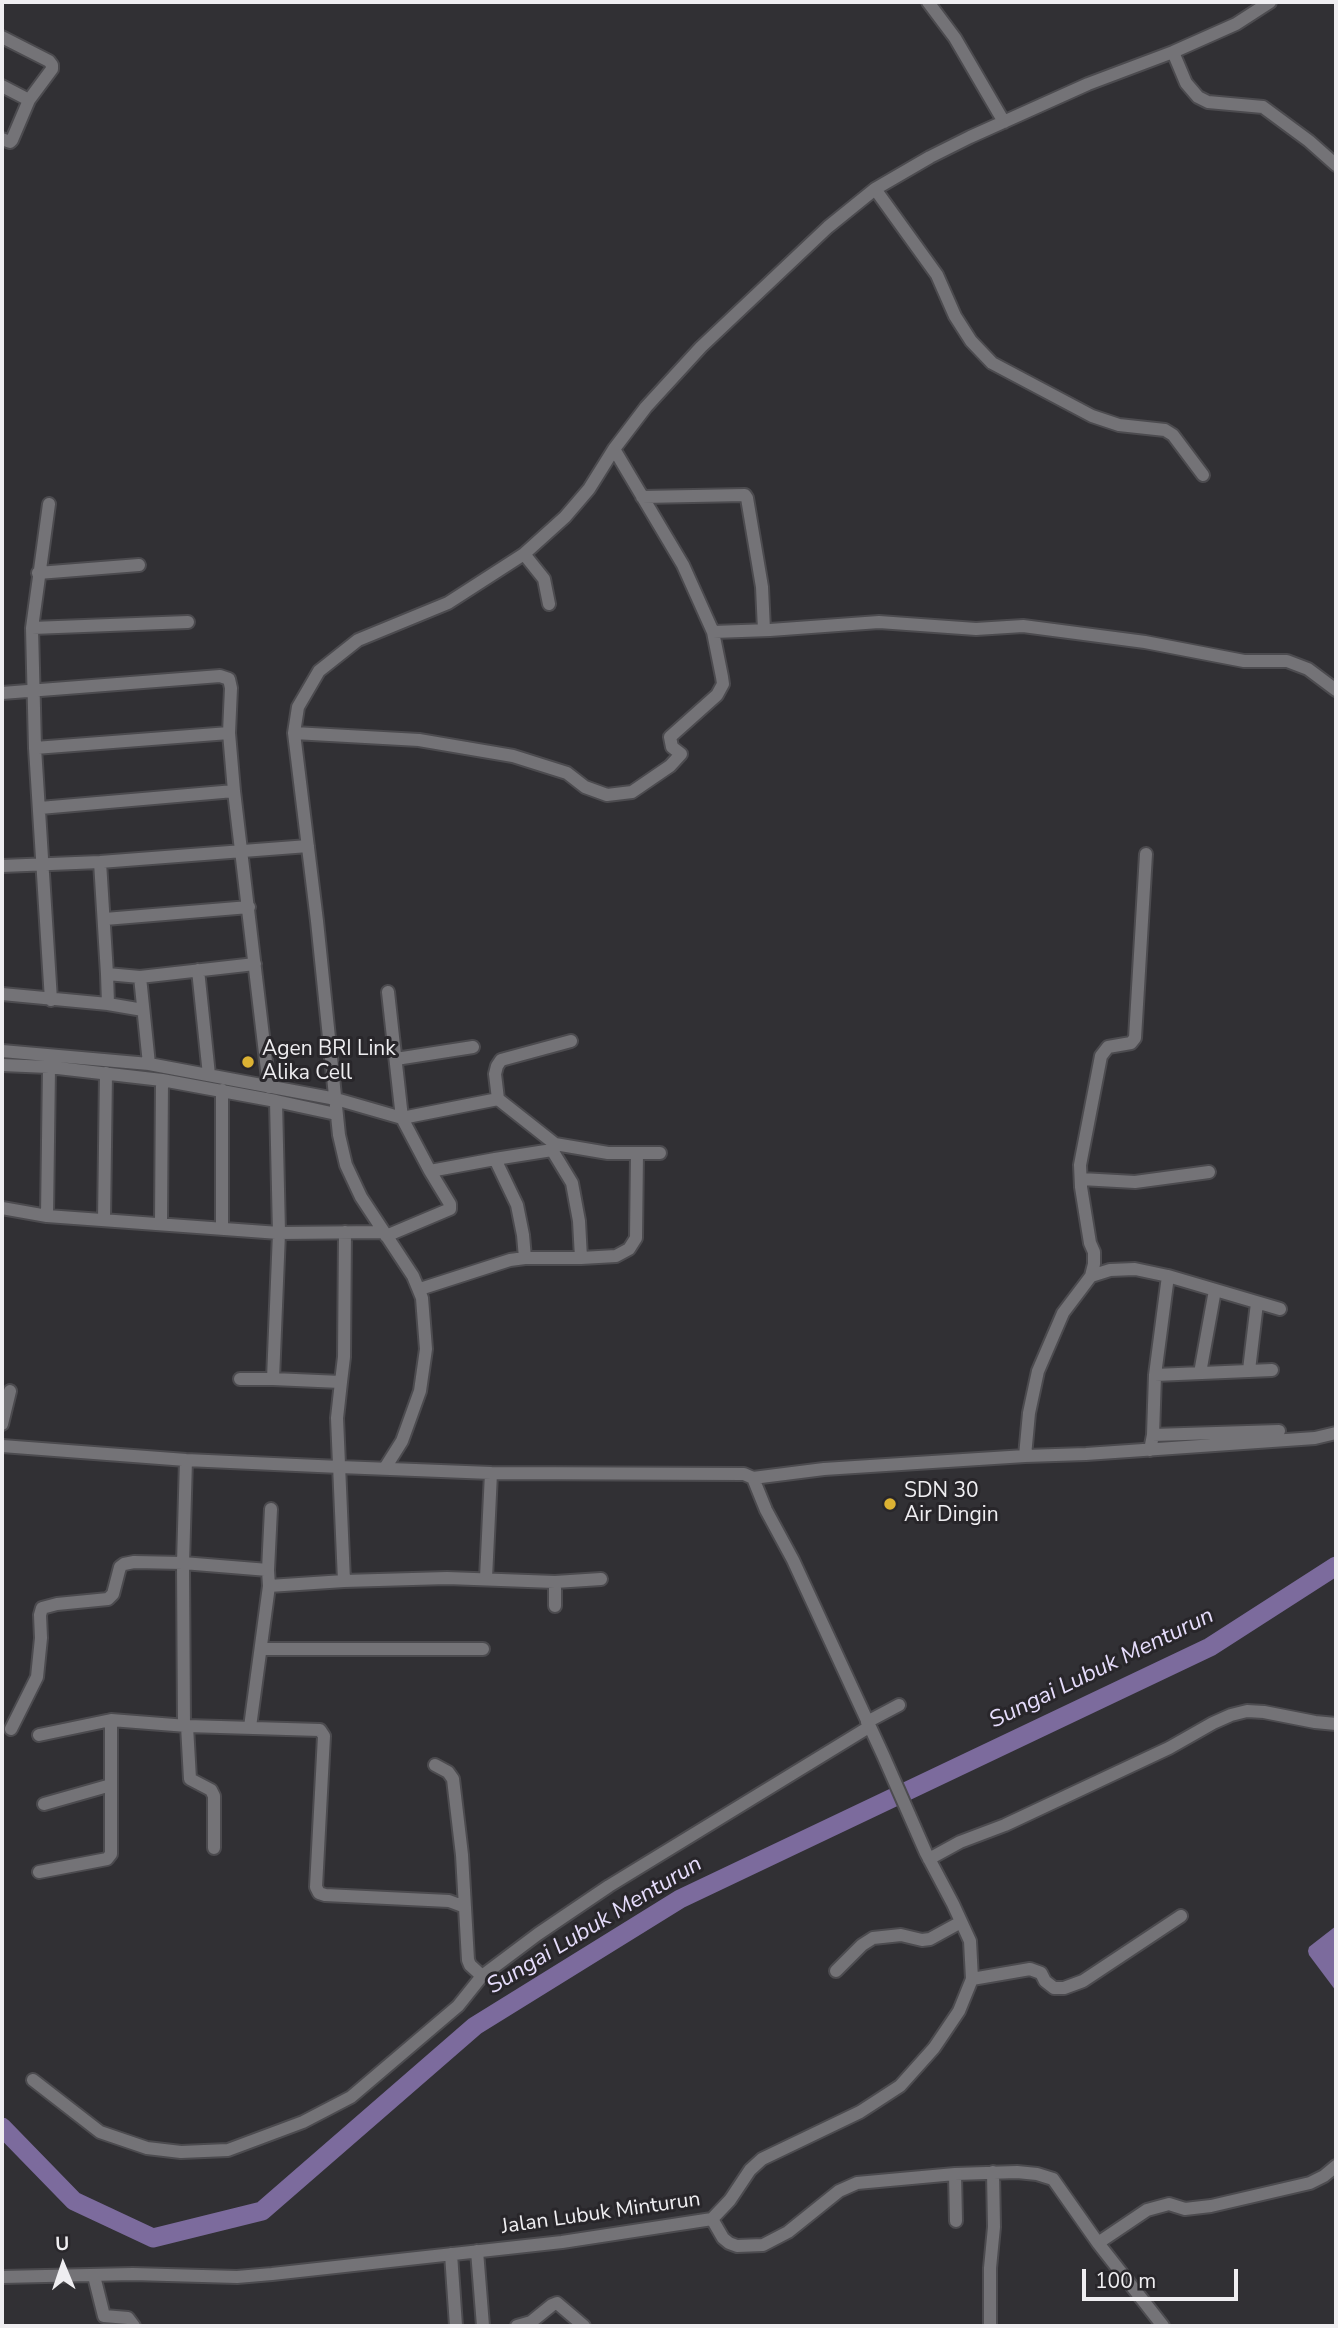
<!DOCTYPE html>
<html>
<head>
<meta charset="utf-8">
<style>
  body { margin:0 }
  #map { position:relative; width:1338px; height:2328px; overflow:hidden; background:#313034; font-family:"Nunito Sans",sans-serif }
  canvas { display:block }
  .frame { position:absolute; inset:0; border:4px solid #efeef1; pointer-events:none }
  .north { position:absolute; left:28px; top:2230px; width:70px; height:70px; -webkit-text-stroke:5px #28262a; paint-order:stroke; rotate:358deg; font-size:19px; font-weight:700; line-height:28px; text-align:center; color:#efeef1 }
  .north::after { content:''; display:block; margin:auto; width:24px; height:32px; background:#efeef1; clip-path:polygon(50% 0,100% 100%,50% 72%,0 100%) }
  .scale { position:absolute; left:1082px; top:2269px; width:156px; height:32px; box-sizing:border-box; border:4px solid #efeef1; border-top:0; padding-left:9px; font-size:21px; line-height:24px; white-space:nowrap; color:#efeef1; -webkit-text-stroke:5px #28262a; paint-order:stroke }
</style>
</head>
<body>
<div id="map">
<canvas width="1338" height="2328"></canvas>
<div class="frame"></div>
<div class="north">U</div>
<div class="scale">100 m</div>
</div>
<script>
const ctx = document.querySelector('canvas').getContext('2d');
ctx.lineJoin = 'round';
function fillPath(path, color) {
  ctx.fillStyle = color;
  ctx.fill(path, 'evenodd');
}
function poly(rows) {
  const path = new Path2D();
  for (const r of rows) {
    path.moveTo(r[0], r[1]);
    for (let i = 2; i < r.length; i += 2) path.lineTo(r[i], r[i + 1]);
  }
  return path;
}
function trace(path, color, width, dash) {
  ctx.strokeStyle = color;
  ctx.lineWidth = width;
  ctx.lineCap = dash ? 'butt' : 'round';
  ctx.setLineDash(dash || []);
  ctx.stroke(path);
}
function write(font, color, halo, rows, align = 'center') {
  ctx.font = font + ' "Nunito Sans",sans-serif';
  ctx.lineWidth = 6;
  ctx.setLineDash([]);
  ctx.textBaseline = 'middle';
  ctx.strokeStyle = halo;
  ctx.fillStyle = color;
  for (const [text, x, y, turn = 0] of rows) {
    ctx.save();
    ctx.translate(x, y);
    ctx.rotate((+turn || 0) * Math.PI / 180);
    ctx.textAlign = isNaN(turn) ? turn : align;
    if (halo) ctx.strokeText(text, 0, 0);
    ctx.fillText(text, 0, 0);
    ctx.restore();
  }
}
fillPath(poly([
  [1336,1926,1336,1991,1309,1955,1308,1951,1309,1947]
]), '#7c6b9d');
trace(poly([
  [2,2127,74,2201,153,2238,262,2211,475,2026,680,1899,1210,1647,1336,1566]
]), '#7c6b9d', 19);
const minor = poly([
  [928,2,955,38,1004,122],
  [2,37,49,61,52,65,52,69,29,100,12,140,10,142,2,139],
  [1173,52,1186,83,1198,97,1208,102,1263,107,1309,141,1336,165],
  [2,86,29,100],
  [875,189,937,275,955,316,971,341,992,363,1092,416,1119,425,1165,430,1173,435,1203,475],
  [642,497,745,495,747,498,762,587,764,630],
  [49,504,32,628,35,748,51,1000],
  [524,554,544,579,549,604],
  [38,573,139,565],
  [32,628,188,622],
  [713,632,770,630,879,622,976,629,1023,626,1145,642,1244,661,1287,661,1308,669,1336,690],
  [2,693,220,676,229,679,231,688,229,733,234,791,269,1087],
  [294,733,419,740,513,756,567,773,585,787,607,795,632,792,670,766,681,754,672,747,670,737,717,695,723,684,722,677,713,632,683,565,614,449],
  [35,748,229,733],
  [40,808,234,791],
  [100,862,107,974],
  [2,866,100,862,308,846],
  [105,919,249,907],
  [198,970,209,1075],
  [140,977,149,1064],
  [388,992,402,1118,430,1171,495,1159,517,1205,523,1235,525,1258,510,1260,420,1289],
  [2,994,108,1004,107,974,140,977,255,964],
  [108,1004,143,1010],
  [2,1051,149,1064,336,1099,402,1118,498,1099,555,1144,608,1153,660,1153],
  [396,1059,473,1047],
  [2,1065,49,1067,162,1080,276,1101,336,1114],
  [222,1090,222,1229],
  [498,1099,495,1074,497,1066,501,1060,571,1041],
  [276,1101,279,1233,273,1379,341,1382,344,1357,345,1232],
  [495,1159,552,1150,555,1144],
  [1081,1179,1135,1182,1209,1172],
  [2,1208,47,1216,279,1233,383,1232],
  [47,1216,49,1067],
  [104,1220,106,1073],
  [161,1223,162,1080],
  [386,1236,450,1209,450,1204,430,1171],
  [525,1258,581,1258,579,1221,572,1183,552,1150],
  [581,1258,616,1256,629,1249,636,1238,637,1153],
  [1091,1276,1110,1270,1135,1269,1168,1276,1280,1309],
  [1249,1370,1257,1303],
  [1200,1373,1215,1290],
  [1155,1375,1272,1370],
  [240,1379,273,1379],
  [2,1424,10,1391],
  [1153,1435,1279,1431],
  [2,1446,186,1460,340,1467,491,1473,744,1474,753,1478,824,1469,1025,1456,1086,1454,1315,1438,1336,1433],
  [1150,1450,1153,1435,1155,1375,1168,1276],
  [1025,1456,1029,1413,1038,1371,1063,1313,1091,1276,1094,1264,1094,1252,1090,1243,1081,1187,1080,1165,1101,1056,1108,1047,1131,1043,1135,1038,1146,854],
  [385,1468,402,1441,420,1391,426,1349,422,1298,413,1276,361,1197,346,1165,339,1135,317,921,294,733,298,707,319,671,358,640,448,603,524,554,565,517,589,489,614,449,646,407,701,347,828,227,875,189,930,157,970,137,1088,84,1173,52,1236,24,1270,2],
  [268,1570,271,1509],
  [486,1578,491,1473],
  [344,1581,447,1578,555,1582,601,1579],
  [555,1582,555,1606],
  [261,1649,483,1649],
  [867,1722,899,1705],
  [184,1726,183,1563,186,1460],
  [250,1727,269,1586],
  [11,1729,37,1677,41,1638,40,1615,42,1608,57,1604,108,1599,113,1594,120,1567,124,1564,134,1562,183,1563,268,1570,269,1586,344,1581,337,1418,341,1382],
  [39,1735,111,1720,187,1726],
  [435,1765,448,1772,453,1779,462,1855,468,1960,470,1965,482,1976],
  [44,1804,111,1785],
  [214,1848,214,1796,211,1790,190,1779,187,1726,320,1730,324,1736,316,1887,319,1893,325,1895,449,1901,465,1907],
  [929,1859,960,1842,1005,1825,1169,1748,1213,1723,1231,1715,1247,1711,1264,1712,1315,1722,1336,1724],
  [39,1872,107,1859,111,1854,111,1720],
  [836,1971,862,1945,873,1938,901,1935,922,1940,930,1939,961,1922],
  [972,1979,1030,1969,1041,1973,1045,1981,1054,1988,1064,1988,1083,1981,1181,1916],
  [33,2080,100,2132,147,2148,181,2152,228,2150,303,2122,351,2097,458,2006,482,1976,538,1934,609,1886,869,1727],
  [955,2174,956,2221],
  [712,2219,723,2238,729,2243,737,2246,763,2245,788,2232,839,2191,857,2183,955,2174,1017,2172,1037,2174,1053,2179,1098,2243,1163,2326],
  [1098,2243,1147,2210,1169,2204,1185,2209,1211,2206,1310,2183,1324,2176,1336,2166],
  [477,2251,483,2326],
  [451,2254,456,2326],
  [94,2276,104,2316,128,2318,134,2326],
  [2,2277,133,2274,237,2277,272,2274,562,2242,712,2219,730,2200,750,2170,762,2159,860,2112,900,2086,934,2048,959,2011,972,1979,970,1941,953,1904,926,1853,883,1755,793,1560,766,1510,753,1478],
  [517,2326,531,2322,552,2305,557,2303,584,2326],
  [990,2326,990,2268,994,2227,993,2172]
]);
trace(minor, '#4c4b4f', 16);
trace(minor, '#747377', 12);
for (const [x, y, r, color] of [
  [248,1062,7,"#dcb233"],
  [890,1504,7,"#dcb233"]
]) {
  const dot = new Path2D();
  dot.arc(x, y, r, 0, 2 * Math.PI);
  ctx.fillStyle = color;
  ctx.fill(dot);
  trace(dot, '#28262a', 2.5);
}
write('21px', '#efeef1', '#28262a', [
  ["Agen BRI Link",262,1050],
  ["Alika Cell",262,1074],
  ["SDN 30",904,1492],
  ["Air Dingin",904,1516]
], 'left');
write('21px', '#efeef1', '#28262a', [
  ["Jalan Lubuk Minturun",601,2214,-8]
]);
write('italic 23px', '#e6ddfc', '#28262a', [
  ["Sungai Lubuk Menturun",1102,1669,-26],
  ["Sungai Lubuk Menturun",595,1926,-31]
]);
</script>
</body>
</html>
